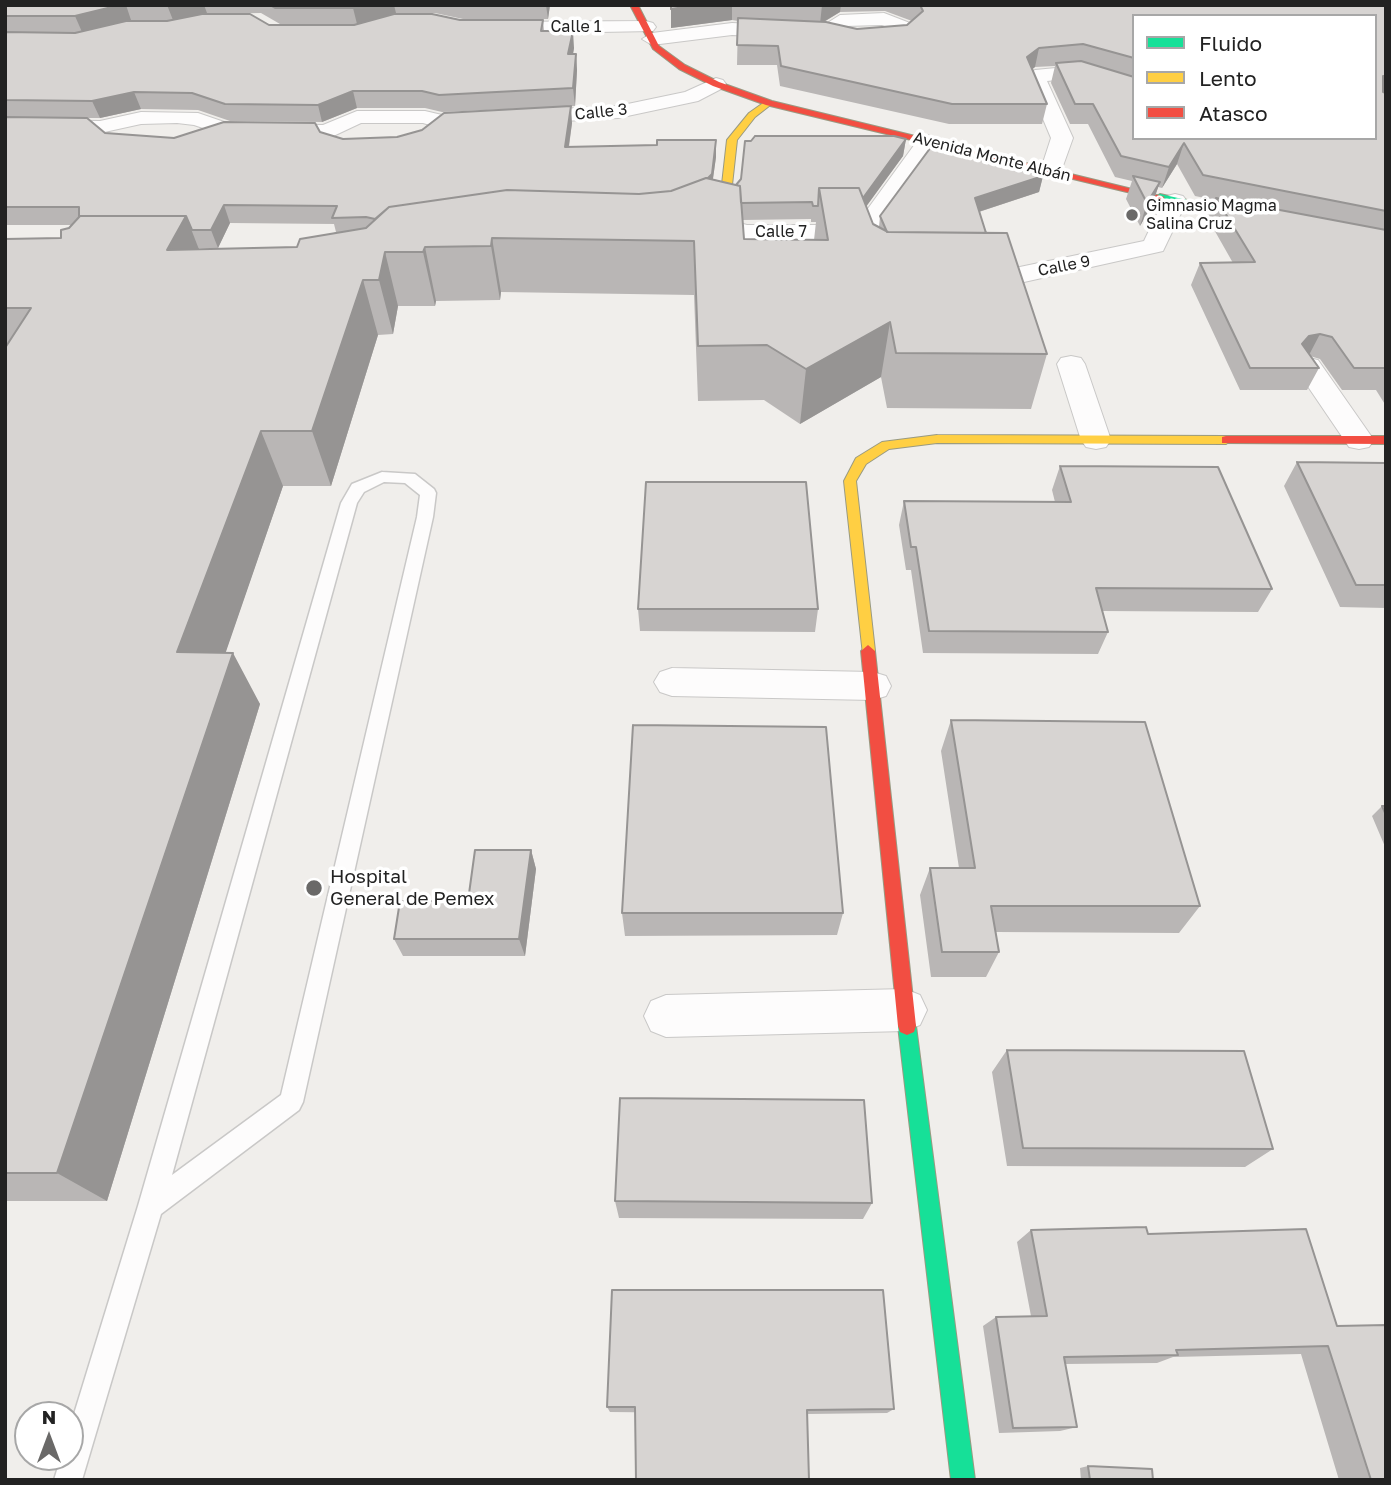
<!DOCTYPE html>
<html>
<head>
<meta charset="utf-8">
<style>
  body { margin:0 }
  #map { position:relative; width:1391px; height:1485px; overflow:hidden; background:#f0eeeb; font-family:"Golos Text",sans-serif }
  canvas { display:block }
  .frame { position:absolute; inset:0; border:7px solid #222; pointer-events:none }
  .legend { position:absolute; left:1132px; top:14px; width:245px; height:126px; box-sizing:border-box; background:#fff; border:2px solid #a7a7a7; margin:0; padding:9px 12px; list-style:none; font-size:21px; color:#222 }
  .legend li { display:flex; align-items:center; gap:14px; height:35px }
  .legend b { width:35px; border:2px solid #a7a7a7 }
  .north { position:absolute; left:14px; top:1401px; width:70px; height:70px; box-sizing:border-box; background:#fff; border:2px solid #a7a7a7; border-radius:50%; rotate:0deg; font-size:19px; font-weight:700; line-height:28px; text-align:center; color:#222 }
  .north::after { content:''; display:block; margin:auto; width:24px; height:32px; background:#6a6968; clip-path:polygon(50% 0,100% 100%,50% 72%,0 100%) }
</style>
</head>
<body>
<div id="map">
<canvas width="1391" height="1485"></canvas>
<div class="frame"></div>
<ul class="legend">
<li><b style="height:9px;background:#16e098"></b>Fluido</li>
<li><b style="height:9px;background:#ffcf43"></b>Lento</li>
<li><b style="height:9px;background:#f24e42"></b>Atasco</li>
</ul>
<div class="north">N</div>
</div>
<script>
const ctx = document.querySelector('canvas').getContext('2d');
ctx.lineJoin = 'round';
function poly(rows) {
  const path = new Path2D();
  for (const r of rows) {
    path.moveTo(r[0], r[1]);
    for (let i = 2; i < r.length; i += 2) path.lineTo(r[i], r[i + 1]);
  }
  return path;
}
function trace(path, color, width, dash) {
  ctx.strokeStyle = color;
  ctx.lineWidth = width;
  ctx.lineCap = dash ? 'butt' : 'round';
  ctx.setLineDash(dash || []);
  ctx.stroke(path);
}
function fillPath(path, color) {
  ctx.fillStyle = color;
  ctx.fill(path, 'evenodd');
}
function write(font, color, halo, rows, align = 'center') {
  ctx.font = font + ' "Golos Text",sans-serif';
  ctx.lineWidth = 7;
  ctx.setLineDash([]);
  ctx.textBaseline = 'middle';
  ctx.strokeStyle = halo;
  ctx.fillStyle = color;
  for (const [text, x, y, turn = 0] of rows) {
    ctx.save();
    ctx.translate(x, y);
    ctx.rotate((+turn || 0) * Math.PI / 180);
    ctx.textAlign = isNaN(turn) ? turn : align;
    if (halo) ctx.strokeText(text, 0, 0);
    ctx.fillText(text, 0, 0);
    ctx.restore();
  }
}
const lane = poly([
  [382,472,415,474,434,489,436,493,433,517,303,1102,299,1110,161,1214,82,1480,54,1480,61,1457,70,1457,70,1427,138,1206,341,503,352,484,382,472],
  [384,482,405,483,420,495,417,517,281,1095,172,1175,357,503,364,492,384,482]
]);
const street = poly([
  [884,13,915,25,918,29,904,42,871,45,864,43,861,39,864,35,895,30,882,25,845,26,825,39,732,35,652,45,642,39,652,33,732,23,821,27,840,15,884,13],
  [646,21,653,23,656,27,653,31,493,34,483,28,493,22,646,21],
  [1077,66,1134,83,1134,96,1076,78,1047,81,1073,138,1059,177,1043,177,1040,172,1051,138,1025,76,1035,70,1077,66],
  [716,78,723,80,726,84,723,88,698,101,618,118,440,128,423,123,361,123,327,139,227,136,194,125,177,123,141,124,100,133,5,132,5,120,100,121,141,112,198,113,230,124,323,125,357,111,425,111,442,115,618,106,685,92,716,78],
  [928,135,939,142,875,232,888,264,885,269,867,269,854,239,746,239,693,225,689,220,693,215,701,213,747,225,856,225,920,137,928,135],
  [1175,194,1183,196,1187,201,1163,251,1015,284,972,284,963,281,959,276,963,271,972,268,1015,268,1144,241,1163,201,1167,196,1175,194],
  [1071,356,1081,358,1085,364,1111,440,1106,447,1096,449,1086,447,1081,440,1057,364,1061,358,1071,356],
  [1308,358,1318,360,1369,433,1374,440,1369,447,1359,449,1349,447,1294,366,1298,360,1308,358],
  [672,668,873,672,886,676,891,686,886,696,873,700,672,696,660,692,654,682,660,672,672,668],
  [905,989,920,995,927,1010,920,1025,905,1031,666,1037,651,1031,644,1016,651,1001,666,995,905,989]
]);
const fast = poly([
  [1160,194,1263,217,1268,220,1263,223,1156,199,1155,197,1160,194],
  [907,1017,914,1020,916,1026,975,1480,951,1480,898,1026,900,1020,907,1017]
]);
const slow = poly([
  [766,101,773,103,755,117,737,140,731,194,701,225,693,225,693,221,721,193,727,140,749,113,766,101],
  [937,435,1226,436,1232,440,1226,444,937,443,889,449,866,464,856,481,875,651,868,657,863,655,844,481,856,458,882,442,937,435]
]);
const jam = poly([
  [630,5,638,5,659,46,685,65,719,82,772,101,1165,197,1160,200,766,105,713,86,679,69,653,49,630,5],
  [1226,436,1386,436,1386,444,1222,443,1222,437,1226,436],
  [868,645,875,651,916,1026,914,1032,907,1035,900,1032,898,1026,861,651,868,645]
]);
trace(lane, '#c9c8c7', 3);
trace(street, '#c9c8c7', 2);
trace(fast, '#999a82', 2);
trace(slow, '#999a82', 2);
trace(jam, '#999a82', 2);
fillPath(lane, '#fdfcfc');
fillPath(street, '#fdfcfc');
fillPath(fast, '#16e098');
fillPath(slow, '#ffcf43');
fillPath(jam, '#f24e42');
fillPath(poly([
  [5,5,550,5,548,19,463,19,435,13,396,13,357,24,280,24,261,13,203,14,269,25,354,25,460,20,543,20,544,31,574,48,573,54,576,54,577,70,575,106,442,112,425,108,357,108,322,122,230,121,198,110,141,109,100,118,87,118,105,133,174,138,320,132,343,139,397,137,572,123,569,147,657,145,716,140,716,157,713,179,736,185,906,139,903,156,866,206,873,224,879,227,880,216,1043,176,1039,192,979,212,986,233,1047,354,1031,409,887,408,881,377,800,424,764,400,698,401,694,295,501,292,500,300,436,301,435,306,398,306,393,334,378,335,331,486,283,486,225,653,260,704,107,1201,5,1201,5,239,61,238,71,225,5,225],
  [131,20,171,20,129,21],
  [12,32,78,32,75,33],
  [811,219,811,222,816,222,814,240,744,239,742,220],
  [230,223,334,224,336,232,297,247,199,249,199,248,218,248],
  [671,5,1386,5,1386,406,1376,390,1342,390,1320,359,1310,356,1319,368,1307,390,1240,390,1191,285,1200,263,1233,263,1208,219,1215,200,1195,196,1177,164,1162,188,1158,187,1152,205,1140,226,1126,199,1132,181,1115,177,1088,124,1070,124,1051,83,1055,66,1035,67,1032,69,1047,104,1042,124,949,124,780,86,777,65,737,65,738,21,732,20,671,28],
  [885,11,912,21,907,25,857,29,824,22,840,12],
  [1134,16,1375,138,1134,138],
  [1297,462,1386,463,1386,608,1340,607,1284,486],
  [1060,466,1272,589,1258,612,1102,611,1108,632,1098,654,923,653,911,570,906,570,899,525,904,501,1055,502,1052,490],
  [638,609,818,609,815,632,640,631],
  [951,720,1200,906,1179,933,996,932,999,952,986,977,931,977,920,895,930,868,959,868,941,751],
  [1382,806,1386,806,1386,849,1372,816],
  [531,850,536,869,525,956,403,956,394,939,468,901],
  [622,913,843,913,837,935,625,936],
  [1007,1050,1273,1149,1245,1167,1007,1166,992,1072],
  [615,1201,872,1203,863,1219,619,1218],
  [1306,1229,1386,1480,1339,1480,1301,1354,1173,1357,1157,1363,1065,1364,1077,1427,1060,1431,999,1433,983,1326,996,1317,1031,1316,1017,1242,1031,1230,1148,1234],
  [607,1407,894,1409,887,1413,807,1414,610,1412],
  [1088,1466,1153,1480,1081,1480,1080,1468]
]), '#b9b6b5');
fillPath(poly([
  [120,5,126,5,131,20,82,32,75,16],
  [167,5,204,5,207,13,173,20],
  [363,5,394,5,396,13,357,24,353,8],
  [546,5,550,5,548,19],
  [698,5,732,5,732,20,671,28,671,9],
  [822,5,841,5,840,12,820,24],
  [573,31,574,48,570,71,568,54],
  [1039,48,1035,67,1023,77,1027,57],
  [576,54,577,70,575,106,573,88],
  [353,91,357,108,322,122,318,105],
  [134,92,141,109,100,118,92,101],
  [571,106,572,123,566,165,565,147],
  [906,139,903,156,855,222,857,206],
  [716,140,716,157,711,192,640,208],
  [1184,143,1177,164,1162,188,1169,167],
  [1043,176,1039,192,972,214,975,198],
  [1160,182,1152,205,1140,226,1147,203],
  [224,205,230,223,218,248,211,230],
  [186,216,207,270,167,250],
  [492,238,501,292,500,300,491,246],
  [425,247,436,301,435,306,423,252],
  [385,252,398,306,393,334,379,280],
  [363,280,378,335,331,486,312,431],
  [890,322,881,377,800,424,806,369],
  [1320,334,1309,355,1302,344,1309,336],
  [261,431,283,486,208,704,177,652],
  [233,653,260,704,107,1201,57,1173],
  [531,850,536,869,525,956,519,939]
]), '#969493');
const building = poly([
  [5,5,120,5,75,16,5,16,5,5],
  [270,5,363,5,353,8,275,8,270,5],
  [671,5,698,5,671,9,671,5],
  [920,5,1386,5,1386,76,1383,76,1383,92,1386,93,1386,211,1203,175,1184,143,1169,167,1121,156,1093,104,1075,104,1056,63,1081,61,1134,77,1134,138,1375,138,1375,16,1134,16,1134,58,1083,44,1039,48,1027,57,1047,104,952,104,781,66,778,46,737,45,738,18,826,22,857,29,907,25,923,11,920,5],
  [202,14,250,14,269,25,354,25,394,14,432,14,460,20,543,20,541,31,573,31,568,54,576,54,573,88,439,95,422,91,353,91,318,105,225,104,192,93,134,92,92,101,5,100,5,32,75,33,126,21,167,21,202,14],
  [571,106,565,147,657,145,657,140,716,140,712,174,708,178,706,178,671,191,639,194,507,190,389,207,375,219,366,217,332,218,337,206,224,205,211,230,192,230,186,216,80,216,79,217,79,207,5,207,5,117,87,118,105,133,174,138,224,122,315,123,320,132,343,139,397,137,422,130,444,113,571,106],
  [755,136,894,136,906,139,863,198,859,188,819,188,818,206,813,206,812,202,741,203,740,186,736,185,741,179,745,141,751,141,755,136],
  [931,147,1043,176,975,198,986,233,888,232,887,232,880,216,931,147],
  [1133,176,1160,182,1147,203,1133,176],
  [706,178,740,186,744,239,828,240,819,188,859,188,873,224,888,232,1007,233,1047,354,896,353,890,322,806,369,767,345,698,346,694,241,492,238,491,246,425,247,423,252,385,252,379,280,363,280,312,431,261,431,177,652,233,653,57,1173,5,1173,5,348,31,308,5,308,5,239,61,238,61,230,69,228,80,216,186,216,167,250,297,247,300,239,366,228,389,207,507,190,639,194,671,191,706,178],
  [1216,198,1386,230,1386,368,1354,368,1332,337,1320,334,1309,336,1302,344,1319,368,1250,368,1200,263,1255,262,1216,198],
  [1297,462,1386,463,1386,585,1356,585,1297,462],
  [1060,466,1218,467,1272,589,1096,588,1108,632,929,631,916,547,911,547,904,501,1071,502,1060,466],
  [646,482,806,482,818,609,638,609,646,482],
  [951,720,1145,722,1200,906,991,906,999,952,942,952,930,868,975,868,951,720],
  [633,725,826,727,843,913,622,913,633,725],
  [1382,806,1386,806,1386,815,1382,806],
  [475,850,531,850,519,939,394,939,400,901,468,901,475,850],
  [1007,1050,1244,1051,1273,1149,1023,1148,1007,1050],
  [620,1098,864,1100,872,1203,615,1201,620,1098],
  [1146,1227,1148,1234,1306,1229,1337,1326,1386,1325,1386,1480,1371,1480,1328,1346,1176,1350,1178,1355,1064,1357,1077,1427,1013,1428,996,1317,1047,1316,1031,1230,1146,1227],
  [612,1290,883,1290,894,1409,807,1410,809,1480,636,1480,635,1407,607,1407,612,1290],
  [1088,1466,1152,1469,1153,1480,1090,1480,1088,1466]
]);
fillPath(building, '#d7d4d2');
trace(building, '#969493', 2);
for (const [x, y, r, color] of [
  [1132,215,7,"#6a6968"],
  [314,888,9,"#6a6968"]
]) {
  const dot = new Path2D();
  dot.arc(x, y, r, 0, 2 * Math.PI);
  ctx.fillStyle = color;
  ctx.fill(dot);
  trace(dot, '#fff', 2.5);
}
write('16px', '#222', '#fff', [
  ["Calle 1",576,27],
  ["Calle 3",601,112,-6],
  ["Avenida Monte Albán",992,157,14],
  ["Calle 7",781,232],
  ["Calle 9",1064,266,-11]
]);
write('16px', '#222', '#fff', [
  ["Gimnasio Magma",1146,206],
  ["Salina Cruz",1146,224]
], 'left');
write('19px', '#222', '#fff', [
  ["Hospital",330,877],
  ["General de Pemex",330,899]
], 'left');
</script>
</body>
</html>
